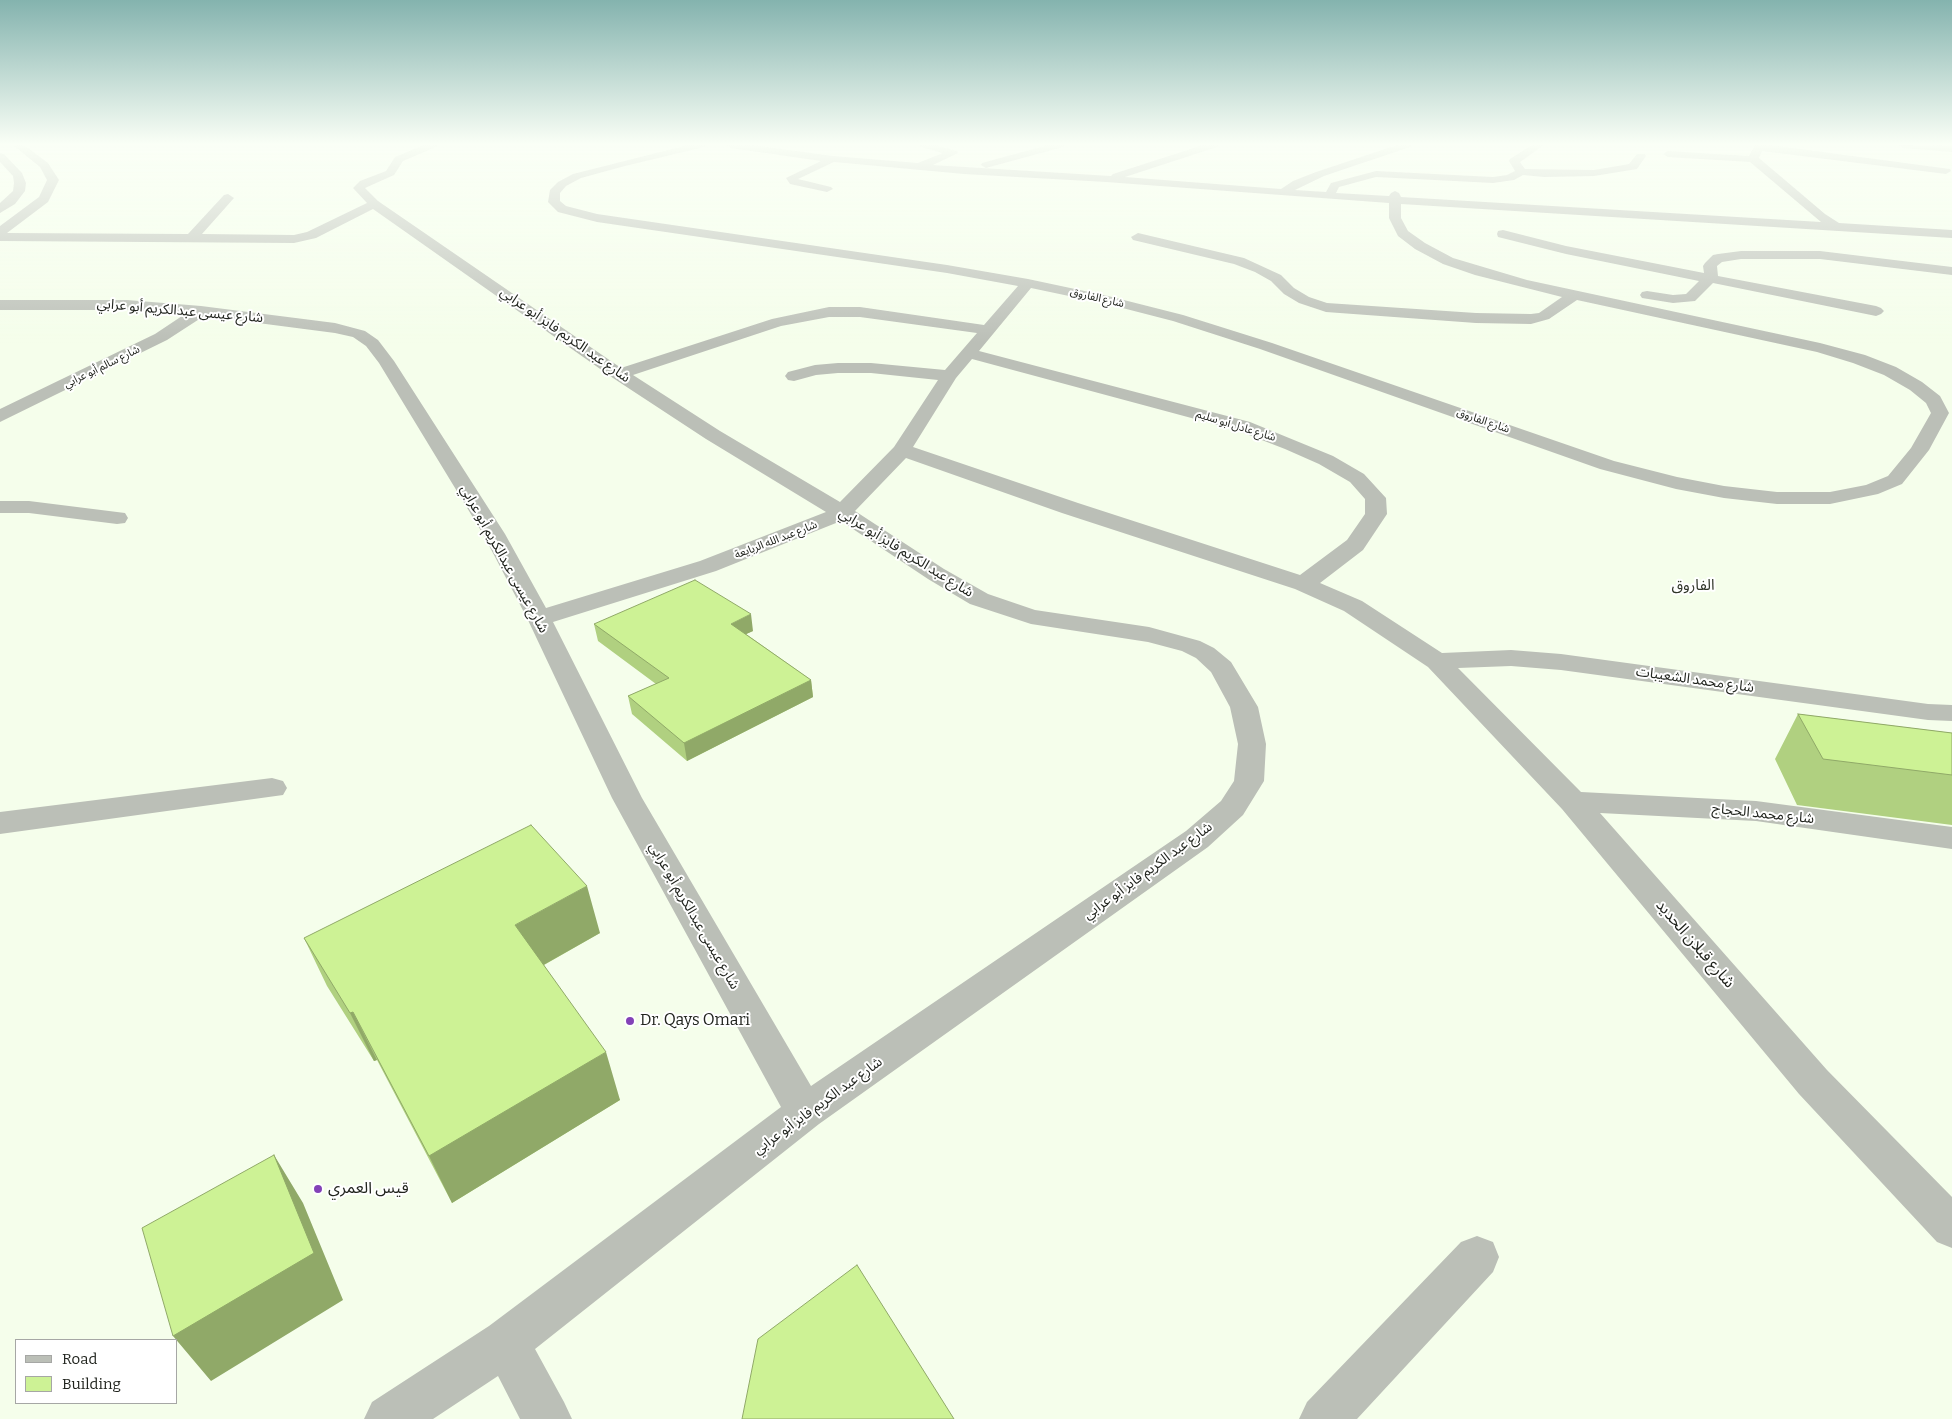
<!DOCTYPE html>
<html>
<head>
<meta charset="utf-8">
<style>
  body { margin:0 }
  #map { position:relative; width:1952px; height:1419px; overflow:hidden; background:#f5feeb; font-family:Bitter,serif }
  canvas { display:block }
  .legend { position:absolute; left:15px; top:1339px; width:162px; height:65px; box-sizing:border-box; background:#fff; border:1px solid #a6a7a5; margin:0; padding:6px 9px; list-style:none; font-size:15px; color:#21241e }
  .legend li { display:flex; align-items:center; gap:10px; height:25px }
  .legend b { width:25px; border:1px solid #a6a7a5 }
</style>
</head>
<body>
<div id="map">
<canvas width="1952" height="1419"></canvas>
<ul class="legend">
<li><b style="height:6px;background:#bbbfb7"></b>Road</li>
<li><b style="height:14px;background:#cdf295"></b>Building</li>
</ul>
</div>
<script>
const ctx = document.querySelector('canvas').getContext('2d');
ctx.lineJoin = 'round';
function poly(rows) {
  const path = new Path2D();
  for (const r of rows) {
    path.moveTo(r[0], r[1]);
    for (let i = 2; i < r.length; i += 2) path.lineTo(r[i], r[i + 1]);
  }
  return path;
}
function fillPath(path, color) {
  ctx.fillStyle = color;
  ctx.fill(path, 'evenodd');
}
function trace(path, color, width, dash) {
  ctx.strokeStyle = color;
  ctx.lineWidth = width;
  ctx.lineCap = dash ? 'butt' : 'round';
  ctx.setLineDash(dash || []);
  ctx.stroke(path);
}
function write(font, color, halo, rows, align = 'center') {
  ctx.font = font + ' Bitter,"Noto Sans Arabic",serif';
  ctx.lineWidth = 4;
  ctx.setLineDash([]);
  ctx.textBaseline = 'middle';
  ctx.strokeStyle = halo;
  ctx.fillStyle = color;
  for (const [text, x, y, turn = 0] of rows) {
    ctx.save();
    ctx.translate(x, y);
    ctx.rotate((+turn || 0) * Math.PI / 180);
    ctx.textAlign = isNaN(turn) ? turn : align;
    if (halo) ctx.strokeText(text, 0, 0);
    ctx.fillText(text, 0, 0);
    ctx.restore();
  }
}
fillPath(poly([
  [13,145,24,145,48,163,59,180,48,202,7,233,188,234,224,195,228,194,234,198,202,234,294,235,307,232,367,203,353,188,360,181,386,171,395,157,424,145,437,145,436,147,403,161,394,175,365,188,378,201,621,368,772,319,829,307,860,307,984,325,1018,286,947,273,597,222,558,212,548,202,550,190,558,182,573,174,688,145,705,145,704,147,625,166,581,178,566,186,560,193,560,201,566,206,597,214,947,265,1028,279,1108,296,1183,315,1272,343,1614,461,1677,477,1724,486,1777,492,1830,492,1866,485,1888,476,1911,448,1931,413,1926,403,1910,390,1884,375,1853,363,1817,352,1577,300,1549,319,1531,324,1476,323,1326,312,1299,303,1284,294,1271,281,1255,272,1234,264,1133,240,1131,237,1138,233,1244,258,1281,275,1294,288,1309,297,1327,303,1476,313,1531,314,1539,313,1562,297,1475,275,1443,264,1415,249,1398,236,1389,218,1389,203,1106,182,964,174,834,162,798,179,831,187,833,189,827,192,790,184,786,178,821,161,731,148,726,145,752,145,833,156,918,163,943,153,921,147,920,145,935,145,957,151,958,153,933,165,1111,176,1113,174,1203,145,1218,145,1217,147,1125,177,1281,189,1293,181,1316,172,1397,145,1411,145,1410,147,1324,176,1295,190,1326,192,1331,183,1376,171,1493,177,1507,175,1515,171,1509,161,1510,159,1532,145,1544,145,1520,162,1525,169,1594,170,1629,164,1637,154,1645,154,1646,156,1637,169,1594,176,1544,177,1523,175,1514,180,1493,183,1376,177,1339,187,1336,193,1389,196,1391,193,1395,191,1399,193,1401,197,1821,222,1750,162,1668,157,1663,154,1668,151,1749,156,1755,145,1770,145,1950,169,1951,171,1946,174,1762,151,1759,158,1825,214,1839,223,1952,230,1952,238,1401,204,1401,218,1408,231,1425,243,1453,258,1527,280,1820,343,1865,355,1896,367,1922,382,1940,396,1949,413,1929,450,1902,484,1878,494,1830,504,1777,504,1724,498,1676,489,1600,469,1260,349,1173,321,1107,304,1031,288,979,351,1250,422,1333,456,1364,474,1386,498,1387,514,1363,550,1320,583,1362,601,1442,653,1511,650,1561,654,1928,704,1952,705,1952,721,1928,720,1561,670,1511,666,1458,668,1581,792,1756,801,1952,827,1952,849,1756,821,1600,813,1827,1070,1952,1197,1952,1248,1937,1242,1799,1094,1562,809,1428,667,1344,611,1295,589,1062,513,906,458,855,511,944,569,988,594,1035,610,1149,627,1200,641,1214,648,1231,662,1258,707,1266,744,1264,781,1243,815,1208,847,819,1124,535,1349,564,1402,572,1419,520,1419,498,1376,433,1419,364,1419,372,1402,489,1326,781,1107,612,798,527,618,483,534,379,363,366,346,353,337,335,333,204,316,167,340,0,422,0,409,155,334,185,314,127,310,0,310,0,300,127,300,201,306,335,323,365,331,378,340,394,361,505,534,546,608,700,561,826,512,706,439,613,378,373,209,316,238,294,243,0,241,0,226,39,197,47,180,40,167,13,145],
  [829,317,860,317,977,333,945,370,871,363,838,363,815,365,788,372,785,376,788,380,794,381,816,375,838,373,871,373,938,380,894,447,840,502,720,431,633,375,781,326,829,317],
  [972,359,1236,430,1285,449,1319,464,1350,482,1365,499,1365,514,1347,540,1300,575,1078,503,913,447,956,378,972,359],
  [841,521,928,579,970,604,1031,624,1148,642,1182,651,1196,658,1211,672,1230,707,1238,744,1234,781,1221,801,1186,831,811,1086,642,798,553,622,716,571,841,521],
  [1048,145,1064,145,1063,147,986,168,981,165,982,163,1048,145],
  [1898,145,1952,146,1952,152,1903,148,1898,145],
  [0,153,4,154,22,173,26,183,25,191,15,204,0,213,0,203,13,191,14,183,13,176,0,162,0,153],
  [1503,230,1566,246,1704,273,1703,266,1705,263,1713,255,1718,254,1741,251,1820,251,1952,267,1952,275,1820,259,1741,259,1722,262,1717,266,1718,276,1876,306,1881,308,1884,311,1881,314,1876,316,1713,283,1695,301,1673,303,1642,298,1640,295,1642,292,1647,291,1673,295,1686,294,1699,281,1566,254,1498,237,1497,234,1498,231,1503,230],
  [0,501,29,501,125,513,128,518,125,523,117,524,29,513,0,513,0,501],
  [272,778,283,781,287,788,283,795,0,834,0,812,272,778],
  [1477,1236,1493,1242,1499,1257,1493,1272,1357,1419,1299,1419,1307,1402,1461,1242,1477,1236]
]), '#bbbfb7');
fillPath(poly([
  [594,624,753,631,746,634,811,680,813,697,687,761,632,714,628,696,656,684,598,641],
  [1798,714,1952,733,1952,825,1797,805,1775,759],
  [600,933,544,965,620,1100,452,1203,377,1060,374,1061,327,986,304,938]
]), '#b0d080');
fillPath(poly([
  [751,614,753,631,733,640,731,624],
  [811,680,813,697,687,761,684,743],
  [587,886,600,933,531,972,515,925],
  [353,1012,377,1060,374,1061,350,1013],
  [606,1052,620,1100,452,1203,429,1156],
  [274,1155,303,1203,343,1300,211,1381,173,1336]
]), '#90a968');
const building = poly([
  [695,580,751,614,731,624,811,680,684,743,628,696,669,678,594,624,695,580],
  [1798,714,1952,733,1952,775,1823,759,1798,714],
  [531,825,587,886,515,925,606,1052,429,1156,353,1012,350,1013,304,938,531,825],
  [274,1155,314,1253,173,1336,142,1228,274,1155],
  [857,1265,954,1419,742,1419,758,1339,857,1265]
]);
fillPath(building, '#cdf295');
trace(building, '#90a968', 1);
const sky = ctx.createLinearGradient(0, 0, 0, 343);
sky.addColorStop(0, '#84b3ae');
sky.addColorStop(0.42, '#fafff6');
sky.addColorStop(1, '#fafff600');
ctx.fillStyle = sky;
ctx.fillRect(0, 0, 1952, 343);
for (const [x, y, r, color] of [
  [630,1021,5,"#8342b7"],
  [318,1189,5,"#8342b7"]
]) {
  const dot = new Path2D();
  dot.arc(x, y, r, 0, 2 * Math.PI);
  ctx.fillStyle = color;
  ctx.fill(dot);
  trace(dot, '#fff', 2);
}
write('11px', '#21241e', '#fff', [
  ["شارع الفاروق",1097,298,13],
  ["شارع سالم أبو عرابي",102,367,-26],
  ["شارع الفاروق",1483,421,19],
  ["شارع عادل أبو سليم",1236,426,17],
  ["شارع عبد الله الربايعة",776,540,-21]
]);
write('14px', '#21241e', '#fff', [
  ["شارع عيسى عبدالكريم أبو عرابي",180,311,5],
  ["شارع عبد الكريم فايز أبو عرابي",565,335,35],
  ["شارع عبد الكريم فايز أبو عرابي",906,553,32],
  ["شارع عيسى عبدالكريم أبو عرابي",504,559,61],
  ["شارع محمد الشعيبات",1695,680,8],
  ["شارع محمد الحجاج",1763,814,6],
  ["شارع عبد الكريم فايز أبو عرابي",1148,871,-36],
  ["شارع عيسى عبدالكريم أبو عرابي",694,916,60],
  ["شارع عبد الكريم فايز أبو عرابي",818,1106,-36]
]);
write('15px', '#303628', '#fff', [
  ["الفاروق",1693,586]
]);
write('16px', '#21241e', '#fff', [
  ["شارع قبلان الحديد",1695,944,49]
]);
write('16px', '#21241e', '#fff', [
  ["Dr. Qays Omari",640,1021],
  ["قيس العمري",328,1189]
], 'left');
</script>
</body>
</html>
